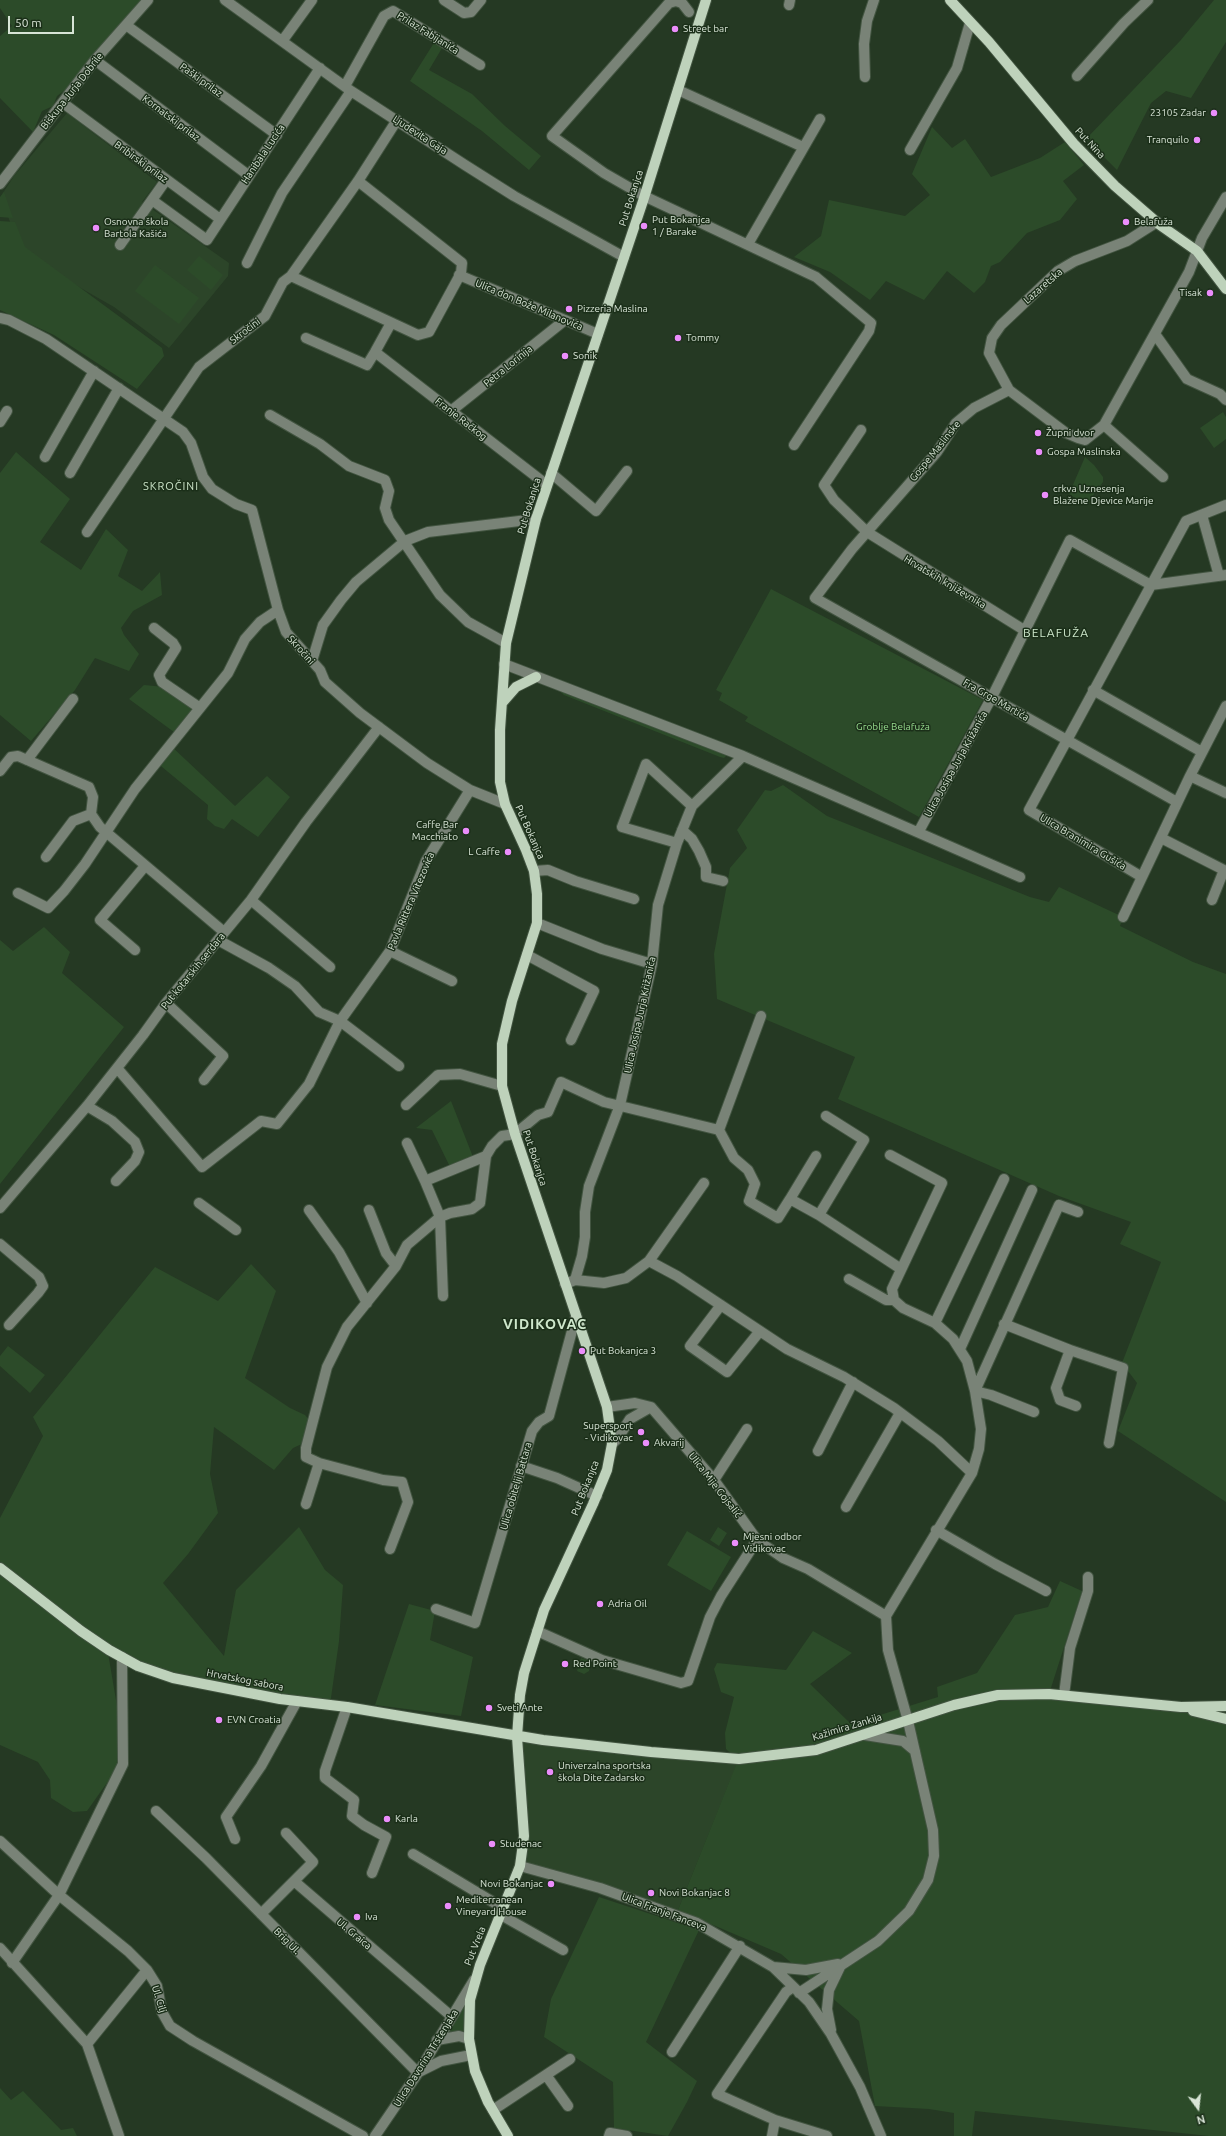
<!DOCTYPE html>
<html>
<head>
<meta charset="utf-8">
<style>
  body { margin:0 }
  #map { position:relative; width:1226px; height:2136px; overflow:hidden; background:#253923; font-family:Ubuntu,sans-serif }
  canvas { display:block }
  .north { position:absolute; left:1178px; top:2088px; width:40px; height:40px; -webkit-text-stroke:3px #1b2f19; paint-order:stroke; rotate:165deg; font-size:11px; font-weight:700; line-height:16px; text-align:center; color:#d8e4d6 }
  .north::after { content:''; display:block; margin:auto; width:14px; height:18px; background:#d8e4d6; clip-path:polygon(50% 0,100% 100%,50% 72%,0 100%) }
  .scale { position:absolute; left:8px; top:16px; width:66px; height:18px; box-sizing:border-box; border:2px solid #d8e4d6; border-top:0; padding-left:5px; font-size:12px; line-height:14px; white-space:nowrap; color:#d8e4d6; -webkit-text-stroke:3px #1b2f19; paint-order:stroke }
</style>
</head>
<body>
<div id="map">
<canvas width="1226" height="2136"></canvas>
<div class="north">N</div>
<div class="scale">50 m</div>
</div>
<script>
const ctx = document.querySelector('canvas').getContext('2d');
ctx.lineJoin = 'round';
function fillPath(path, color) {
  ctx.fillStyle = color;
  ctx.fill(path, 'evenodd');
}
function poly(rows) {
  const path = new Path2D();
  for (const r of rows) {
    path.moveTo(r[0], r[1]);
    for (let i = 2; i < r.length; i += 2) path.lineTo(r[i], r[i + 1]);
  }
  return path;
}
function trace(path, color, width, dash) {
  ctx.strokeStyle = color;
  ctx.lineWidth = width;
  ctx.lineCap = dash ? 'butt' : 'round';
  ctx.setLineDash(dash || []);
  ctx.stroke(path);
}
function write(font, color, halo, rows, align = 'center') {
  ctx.font = font + ' Ubuntu,sans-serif';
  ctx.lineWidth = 3;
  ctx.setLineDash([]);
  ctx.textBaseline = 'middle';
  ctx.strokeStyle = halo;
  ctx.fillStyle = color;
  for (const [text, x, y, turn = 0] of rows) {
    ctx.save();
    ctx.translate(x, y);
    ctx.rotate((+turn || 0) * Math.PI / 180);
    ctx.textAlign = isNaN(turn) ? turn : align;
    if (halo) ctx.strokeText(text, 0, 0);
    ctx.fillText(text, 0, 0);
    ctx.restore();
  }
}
fillPath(poly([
  [67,113,157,182,142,202,229,263,228,276,169,348,114,307,21,254,1,196,14,176],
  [517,1737,739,1759,678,1910,520,1866]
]), '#2c4529');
fillPath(poly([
  [0,0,143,0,79,72,69,87,57,96,53,106,42,111,33,132,0,98,0,36,12,26,0,8],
  [1214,0,1226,0,1226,42,1191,98,1166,91,1151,103,1117,170,1086,139,1180,41],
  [437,38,445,43,429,70,472,94,505,126,541,156,529,170,482,131,410,81],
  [932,127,952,148,965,139,991,177,1040,158,1065,142,1084,165,1063,181,1077,199,1060,220,1027,233,1000,262,991,266,985,282,974,293,947,271,924,300,886,281,870,300,830,272,794,257,821,236,829,200,905,216,930,195,912,174],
  [4,192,13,218,0,217,0,197],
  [0,221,15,222,25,247,162,348,164,356,137,389,54,335,0,310],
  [199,256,223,275,211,290,187,270],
  [155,265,199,298,179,324,135,291],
  [1223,412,1226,417,1226,439,1214,448,1200,428],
  [16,452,70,499,40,542,81,570,106,529,128,550,118,576,142,591,160,572,162,595,133,611,121,628,124,635,139,654,129,671,95,658,75,690,31,741,0,715,0,473],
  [1085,457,1094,465,1103,477,1103,482,1086,505,1069,494],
  [771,589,983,700,919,817,745,721,748,717,719,700,722,693,716,690],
  [144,685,165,687,197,711,178,735,129,699],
  [559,690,725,753,726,756,724,758,720,757,564,695],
  [170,745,235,806,267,776,290,797,258,837,232,819,224,829,215,826,207,819,208,805,156,762],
  [783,785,827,816,1030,897,1049,902,1059,887,1123,917,1120,926,1193,962,1226,974,1226,1502,1118,1431,1137,1383,1122,1363,1161,1262,1120,1244,1131,1222,1059,1196,838,1099,855,1057,717,999,714,954,730,868,747,848,737,830,765,790,771,791],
  [44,927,70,952,62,973,124,1027,0,1184,0,940,13,951],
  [451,1101,475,1162,452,1171,432,1130,416,1128],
  [251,1264,276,1291,245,1378,290,1408,305,1415,310,1421,304,1443,293,1448,274,1470,214,1427,210,1474,218,1513,188,1554,163,1583,224,1656,236,1590,299,1527,325,1570,343,1585,339,1641,330,1705,173,1678,108,1653,124,1747,116,1770,87,1811,73,1812,51,1798,50,1780,38,1762,0,1745,0,1518,43,1436,33,1417,155,1267,218,1301],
  [8,1346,45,1375,30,1393,0,1366,0,1356],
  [718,1527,727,1533,719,1546,710,1540],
  [687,1531,731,1557,711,1591,667,1565],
  [1060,1581,1082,1591,1049,1694,1181,1707,1226,1719,1226,2136,1209,2136,975,2111,972,2136,954,2136,954,2113,929,2109,875,2106,859,2021,781,1954,678,1910,738,1760,726,1749,725,1733,734,1697,721,1692,714,1669,717,1663,786,1670,813,1631,852,1653,810,1684,851,1724,938,1697,937,1687,977,1673,1015,1615,1048,1607],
  [409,1604,435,1611,430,1640,473,1657,461,1716,375,1705],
  [581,1658,589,1661,590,1666,589,1671,584,1674,577,1671],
  [599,1897,699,1930,646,2042,697,2081,687,2102,668,2136,614,2128,613,2082,544,2037,551,1999],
  [466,2003,464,2033,446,2032],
  [0,2088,11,2100,23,2091,61,2130,73,2128,77,2136,0,2136]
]), '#2c4b29');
const minor = poly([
  [225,0,351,91,465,165,514,196,624,257],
  [444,0,464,13,471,12,481,0],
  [789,5,790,0],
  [689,12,682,3,676,1,669,3,552,136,604,173,644,196,816,277,871,323,869,331,794,445],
  [126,25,277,135],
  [283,40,312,0],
  [95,60,248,175],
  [1077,76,1124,23,1148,0],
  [865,77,864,44,867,21,874,0],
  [345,86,384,16,393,11,480,65],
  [678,90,803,147],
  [63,103,220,219],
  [910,150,957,68,970,23],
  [358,181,462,263,461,273,429,332,418,335,291,276,358,181,397,120],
  [0,184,95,60,148,0],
  [152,200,207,240,320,68],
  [748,244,820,119],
  [120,245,166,180],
  [247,263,282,193,351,91],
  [459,275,598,334],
  [0,318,9,320,46,339,183,432,191,443,203,477,212,489,236,504,252,510,278,610,286,632,320,670,325,682,360,713,427,763,470,790,505,804],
  [1155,334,1187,379,1220,394,1226,400],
  [306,338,367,365,375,352,391,323],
  [375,352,547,485],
  [1009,390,989,353,992,338,1001,325,1058,271,1075,261,1127,241,1157,222],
  [451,411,565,320],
  [270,415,320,444,349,466,385,480,389,491,385,508,389,520,440,595,468,622,506,643],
  [0,422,7,411],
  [1104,425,1163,477],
  [861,430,824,485,834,500,867,532,1024,630],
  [45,457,94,371],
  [70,473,119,388],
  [551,473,596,511,627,471],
  [1202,515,1219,576],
  [87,532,199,367,265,316,283,282,291,276],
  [154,628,173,643,176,648,159,675,162,682,200,708],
  [312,661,323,625,341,600,356,582,405,541,428,532,536,519],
  [504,664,743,756,1020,877],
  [1093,690,1202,752],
  [27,760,73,699],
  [0,771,11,757,18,756,89,787,93,797,91,814,100,827,224,932],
  [1190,776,1226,793],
  [1177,802,815,598,852,549,937,452,956,423,974,408,1009,390,1066,433,1078,438,1085,440,1104,425,1189,272,1202,238,1226,197],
  [682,830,692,839,699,851,706,867,706,877,723,881],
  [919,831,992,697,1070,540,1151,585,1226,575],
  [1161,838,1224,870,1212,900],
  [677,843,622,827,646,764,692,806],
  [46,857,73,821,91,814],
  [534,871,548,870,575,881,634,899],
  [1142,877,1029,810,1186,521,1226,505],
  [18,893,48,908,64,891,85,864,135,789,228,673,245,639,260,622,278,610],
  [251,900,330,967],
  [1123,917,1190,776,1226,706],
  [537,923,602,949,652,964],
  [218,940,269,968,295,986,319,1012,340,1021,399,1066],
  [135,950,100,920,145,866],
  [390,951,452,981],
  [527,955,594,991,571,1040],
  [166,1003,223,1056,204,1080],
  [117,1068,202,1167,261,1121,277,1124,309,1084,340,1021,390,951,426,861,470,790],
  [406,1105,438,1075,460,1074,502,1086],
  [87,1106,112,1121,135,1142,139,1152,135,1161,116,1181],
  [826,1116,864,1140,819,1215,901,1269],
  [719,1130,734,1158,748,1170,755,1184,749,1201,778,1218,790,1199,819,1215],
  [407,1143,425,1181],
  [890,1155,942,1183,892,1289,894,1300,903,1308,935,1323,953,1339,967,1361,975,1391,981,1429,979,1449,972,1473],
  [790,1199,816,1156],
  [199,1203,236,1230],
  [0,1208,87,1106,143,1035,166,1003,251,900,306,822,379,727],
  [309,1210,339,1252,367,1303],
  [369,1210,386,1253,396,1266],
  [0,1244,39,1277,43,1286,38,1293,9,1325],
  [649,1261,704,1183],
  [849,1279,886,1300,894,1300],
  [575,1280,582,1256,585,1237,585,1212,589,1186,620,1105,652,964,658,905,677,843,692,806,743,756],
  [565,1284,575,1280,604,1283,626,1278,649,1261,677,1276,787,1349,844,1377,894,1408,938,1441,972,1473,886,1616,888,1650,908,1721,933,1830,934,1856,928,1880,909,1911,878,1941,799,1993],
  [443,1296,440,1217,425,1181,486,1156],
  [721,1305,690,1346,727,1372,760,1331],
  [935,1323,1004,1179],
  [1004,1324,1070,1350,1056,1388,1060,1400,1076,1406],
  [960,1349,1032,1190],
  [1070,1350,1123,1368,1109,1443],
  [607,1407,635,1403,651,1407,714,1480,757,1540,783,1558,808,1569,886,1616],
  [1034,1412,991,1395,975,1391,1059,1205,1078,1212],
  [612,1444,618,1438,630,1419,651,1407],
  [818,1451,853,1382],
  [319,1463,383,1480,402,1482,408,1502,390,1549],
  [521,1466,557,1478,597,1496],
  [714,1480,747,1429],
  [306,1504,319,1463,306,1457,306,1448,327,1367,347,1327,396,1266,407,1245,440,1217,450,1213,472,1209,480,1203,486,1156,492,1146,502,1136,515,1134,538,1115,548,1112,561,1082,604,1102,719,1130,761,1016],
  [846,1507,900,1413],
  [936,1530,995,1564,1046,1591],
  [436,1609,475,1623,532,1431,539,1422,549,1416,576,1316],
  [537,1631,602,1660,681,1683,688,1681,710,1617,721,1596,757,1540],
  [1064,1695,1070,1648,1088,1591,1088,1577],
  [347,1707,325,1771,325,1778,354,1800,352,1816,364,1825,386,1837,372,1873],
  [865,1735,903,1741,915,1751],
  [156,1811,206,1858,418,2073],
  [286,1833,313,1862,294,1881],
  [235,1839,226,1817,261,1766,297,1701],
  [0,1841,59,1895,128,1951,147,1970,157,1986,162,2012,170,2026,193,2041,363,2136],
  [413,1854,498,1905,501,1915,563,1950],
  [520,1866,600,1888,697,1923,773,1967,809,2002,831,2034,860,2087,881,2136],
  [261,1914,294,1881,451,2016],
  [0,1948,87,2044,119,2136],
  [12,1963,59,1895,123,1764,122,1657],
  [773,1967,806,1970,838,1964],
  [793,1987,786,1992,717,2094,775,2120,827,2136],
  [831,2030,827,2009,829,1990,841,1965],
  [437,2040,459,2036,469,2039],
  [87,2044,147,1970],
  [672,2052,740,1946],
  [419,2072,441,2061,471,2055],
  [546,2075,568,2106],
  [493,2110,570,2059],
  [375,2136,418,2073,474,1980],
  [609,2136,610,2133,627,2136],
  [772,2136,775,2120]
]);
const major = poly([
  [950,0,989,42,1074,144,1115,186,1160,225,1197,251,1226,289],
  [502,703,516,687,536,677],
  [0,1568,81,1631,109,1650,138,1666,173,1678,280,1699,347,1707,543,1740,651,1752,739,1759,816,1750,954,1705,998,1695,1049,1694,1181,1707,1226,1706],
  [1193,1711,1226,1719],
  [508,2136,488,2102,475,2071,469,2039,470,2000,480,1965,520,1866,524,1836,517,1737,520,1695,524,1673,544,1610,593,1504,607,1470,612,1444,607,1407,515,1134,502,1086,502,1044,512,1001,537,923,537,894,534,871,526,850,505,804,500,782,500,730,506,643,536,519,643,201,706,0]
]);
trace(minor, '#425440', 12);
trace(major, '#425440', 12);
trace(minor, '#798377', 10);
trace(major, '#bed2bb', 10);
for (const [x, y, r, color] of [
  [675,29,4,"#eb8dfb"],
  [1214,113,4,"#eb8dfb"],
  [1197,140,4,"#eb8dfb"],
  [1126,222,4,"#eb8dfb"],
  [644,226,4,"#eb8dfb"],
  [96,228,4,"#eb8dfb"],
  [1210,293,4,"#eb8dfb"],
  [569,309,4,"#eb8dfb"],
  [678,338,4,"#eb8dfb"],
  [565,356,4,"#eb8dfb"],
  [1038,433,4,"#eb8dfb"],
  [1039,452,4,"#eb8dfb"],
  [1045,495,4,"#eb8dfb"],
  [466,831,4,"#eb8dfb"],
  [508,852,4,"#eb8dfb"],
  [582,1351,4,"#eb8dfb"],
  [641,1432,4,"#eb8dfb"],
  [646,1443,4,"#eb8dfb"],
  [735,1543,4,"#eb8dfb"],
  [600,1604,4,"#eb8dfb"],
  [565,1664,4,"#eb8dfb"],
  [489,1708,4,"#eb8dfb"],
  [219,1720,4,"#eb8dfb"],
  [550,1772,4,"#eb8dfb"],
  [387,1819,4,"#eb8dfb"],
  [492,1844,4,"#eb8dfb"],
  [551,1884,4,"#eb8dfb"],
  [651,1893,4,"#eb8dfb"],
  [448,1906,4,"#eb8dfb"],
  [357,1917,4,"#eb8dfb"]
]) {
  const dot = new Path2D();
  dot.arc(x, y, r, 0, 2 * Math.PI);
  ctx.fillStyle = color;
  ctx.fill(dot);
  trace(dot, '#1b2f19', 1.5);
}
write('10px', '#d8e4d6', '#1b2f19', [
  ["Street bar",683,29],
  ["23105 Zadar",1206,113,"right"],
  ["Tranquilo",1189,140,"right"],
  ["Put Bokanjca",652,220],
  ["1 / Barake",652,232],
  ["Osnovna škola",104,222],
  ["Bartola Kašića",104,234],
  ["Belafuža",1134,222],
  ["Tisak",1202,293,"right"],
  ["Pizzeria Maslina",577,309],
  ["Tommy",686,338],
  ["Sonik",573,356],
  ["Župni dvor",1046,433],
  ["Gospa Maslinska",1047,452],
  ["crkva Uznesenja",1053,489],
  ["Blažene Djevice Marije",1053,501],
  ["Caffe Bar",458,825,"right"],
  ["Macchiato",458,837,"right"],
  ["L Caffe",500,852,"right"],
  ["Put Bokanjca 3",590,1351],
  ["Supersport",633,1426,"right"],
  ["- Vidikovac",633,1438,"right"],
  ["Akvarij",654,1443],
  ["Mjesni odbor",743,1537],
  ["Vidikovac",743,1549],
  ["Adria Oil",608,1604],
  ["Red Point",573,1664],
  ["Sveti Ante",497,1708],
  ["EVN Croatia",227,1720],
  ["Univerzalna sportska",558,1766],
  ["škola Dite Zadarsko",558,1778],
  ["Karla",395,1819],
  ["Studenac",500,1844],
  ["Novi Bokanjac",543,1884,"right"],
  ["Novi Bokanjac 8",659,1893],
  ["Mediterranean",456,1900],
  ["Vineyard House",456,1912],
  ["Iva",365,1917]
], 'left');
write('10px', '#d8e4d6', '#1b2f19', [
  ["Prilaz Fabijanića",428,33,32],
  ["Paški prilaz",201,80,36],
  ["Biskupa Jurja Dobrile",72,91,-52],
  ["Kornatski prilaz",171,118,37],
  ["Ljudevita Gaja",420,135,33],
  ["Put Nina",1090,143,47],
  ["Hanibala Lucića",263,154,-56],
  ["Bribirski prilaz",141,162,36],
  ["Put Bokanjca",631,198,-72],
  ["Lazaretska",1043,286,-41],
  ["Ulica don Bože Milanovića",529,305,23],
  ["Skročini",245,331,-37],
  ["Petra Lorinija",508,366,-39],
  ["Franje Račkog",461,419,38],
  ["Gospe Maslinske",935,451,-51],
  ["Put Bokanjca",529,506,-73],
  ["Hrvatskih književnika",945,582,31],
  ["Skročini",301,650,48],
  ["Fra Grge Martića",996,700,30],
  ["Ulica Josipa Jurja Križanića",956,764,-61],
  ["Put Bokanjca",530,832,66],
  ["Ulica Branimira Gušića",1083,842,31],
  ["Pavla Rittera Vitezovića",411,901,-67],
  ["Put kotarskih serdara",193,971,-51],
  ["Ulica Josipa Jurja Križanića",640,1015,-78],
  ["Put Bokanjca",535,1158,72],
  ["Ulica Mije Gojsalić",715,1485,52],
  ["Ulica obitelji Battara",516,1486,-74],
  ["Put Bokanjca",585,1488,-68],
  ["Hrvatskog sabora",245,1680,11],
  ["Kažimira Zankija",847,1727,-17],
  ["Ulica Franje Fanceva",664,1912,21],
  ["Ul. Graica",354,1934,40],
  ["Brig Ul.",287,1941,45],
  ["Put Vrela",475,1946,-68],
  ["Ul. Cilj",159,1999,73],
  ["Ulica Davorina Trstenjaka",426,2058,-58]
]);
write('10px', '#98dc8f', '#1b2f19', [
  ["Groblje Belafuža",893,727]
]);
ctx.letterSpacing = '1px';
write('11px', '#cee7cb', '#1b2f19', [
  ["SKROČINI",171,486]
]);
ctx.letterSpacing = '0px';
ctx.letterSpacing = '1px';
write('12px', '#cee7cb', '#1b2f19', [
  ["BELAFUŽA",1056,633]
]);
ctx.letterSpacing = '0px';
ctx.letterSpacing = '1px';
write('bold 14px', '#cee7cb', '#1b2f19', [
  ["VIDIKOVAC",545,1324]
]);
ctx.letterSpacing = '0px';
</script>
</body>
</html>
